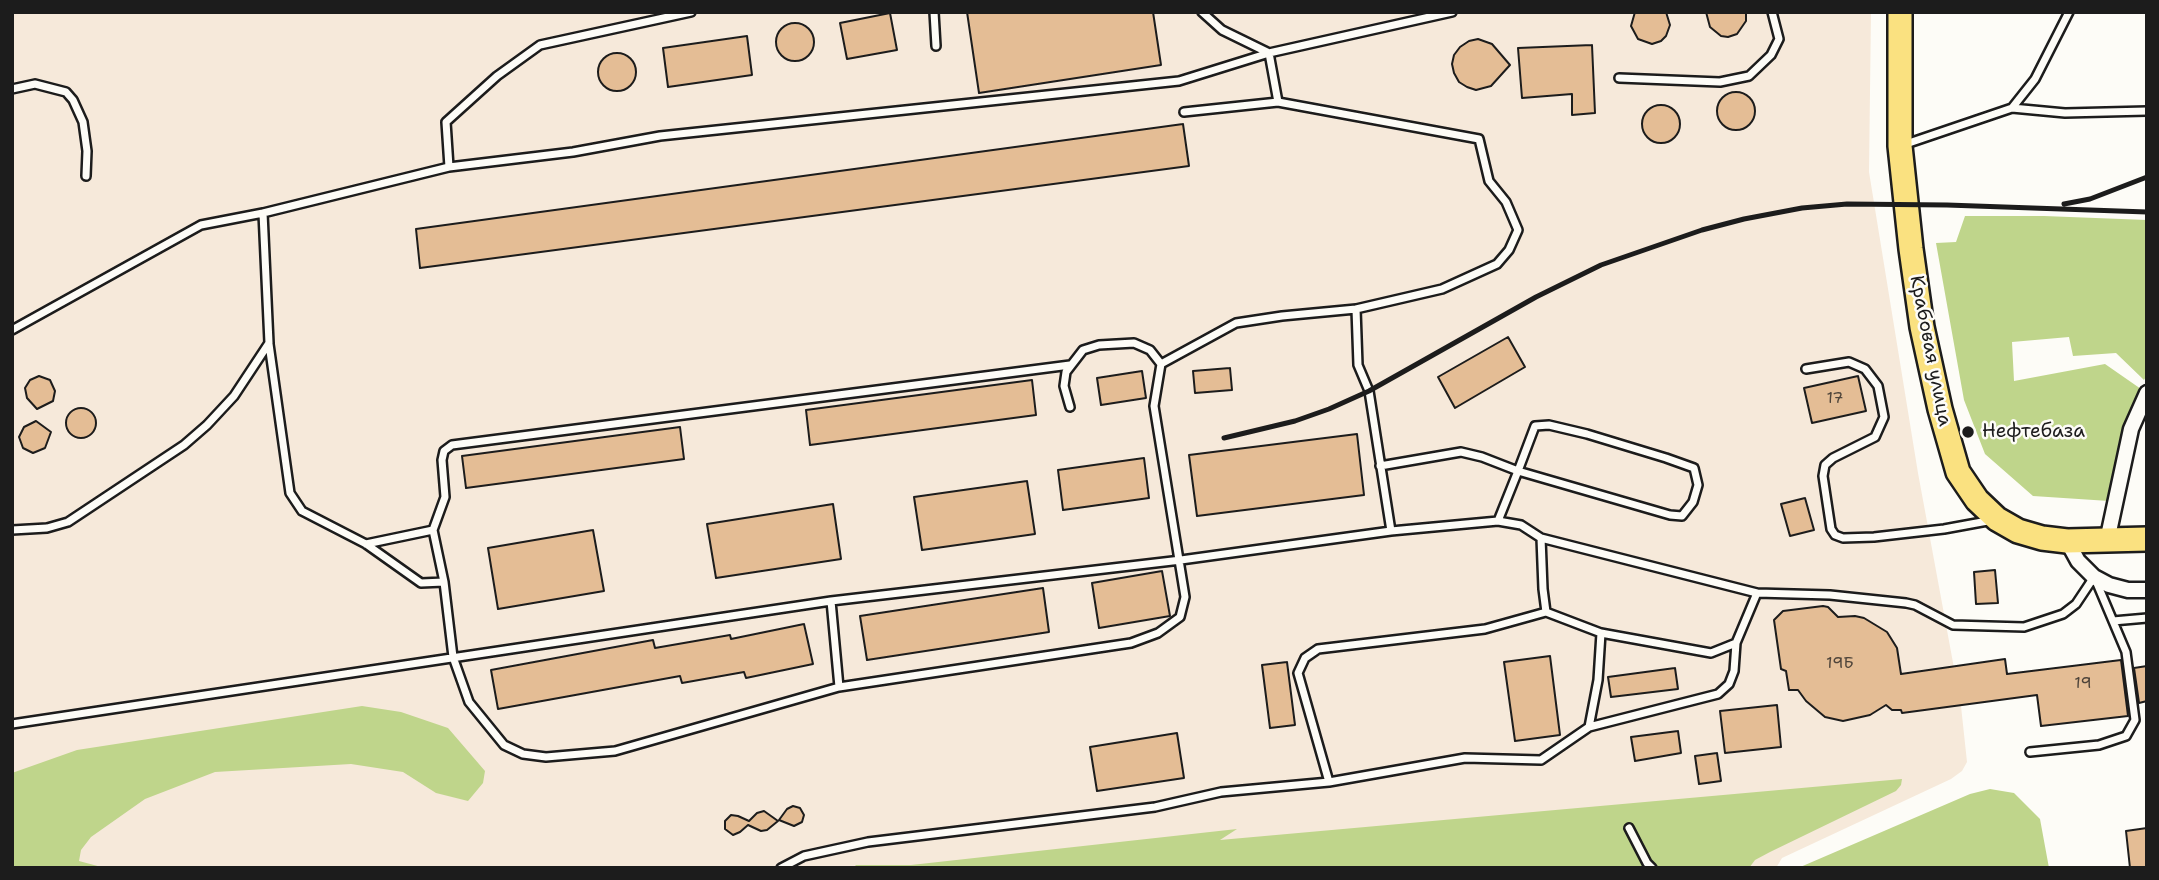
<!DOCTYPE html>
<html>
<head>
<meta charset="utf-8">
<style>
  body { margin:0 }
  #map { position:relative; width:2159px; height:880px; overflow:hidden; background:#fdfcf7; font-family:"Shantell Sans",sans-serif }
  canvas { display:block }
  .frame { position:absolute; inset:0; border:14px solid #1c1c1c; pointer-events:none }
</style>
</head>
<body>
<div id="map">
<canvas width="2159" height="880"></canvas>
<div class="frame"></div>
</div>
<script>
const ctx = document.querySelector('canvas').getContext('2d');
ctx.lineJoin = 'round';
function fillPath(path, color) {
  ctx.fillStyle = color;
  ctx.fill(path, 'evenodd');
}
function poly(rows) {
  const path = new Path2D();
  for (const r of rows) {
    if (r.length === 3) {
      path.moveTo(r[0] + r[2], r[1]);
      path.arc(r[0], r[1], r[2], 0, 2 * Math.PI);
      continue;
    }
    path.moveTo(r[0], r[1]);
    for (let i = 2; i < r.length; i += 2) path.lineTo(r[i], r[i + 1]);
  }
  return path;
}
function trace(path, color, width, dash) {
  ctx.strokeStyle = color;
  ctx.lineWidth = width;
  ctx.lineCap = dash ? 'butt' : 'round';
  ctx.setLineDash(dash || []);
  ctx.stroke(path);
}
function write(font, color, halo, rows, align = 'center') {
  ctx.font = font + ' "Shantell Sans",sans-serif';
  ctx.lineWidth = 5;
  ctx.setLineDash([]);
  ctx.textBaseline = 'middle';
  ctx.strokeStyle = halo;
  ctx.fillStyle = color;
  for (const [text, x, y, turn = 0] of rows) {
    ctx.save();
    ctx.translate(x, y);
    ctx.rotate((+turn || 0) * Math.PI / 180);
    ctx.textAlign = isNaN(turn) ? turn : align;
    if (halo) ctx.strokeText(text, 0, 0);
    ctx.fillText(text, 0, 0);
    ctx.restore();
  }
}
fillPath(poly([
  [12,12,1871,12,1869,172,1918,473,1961,706,1967,762,1962,771,1951,779,1782,858,1776,868,12,868]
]), '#f6e9da');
fillPath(poly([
  [1965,216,2044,216,2147,220,2147,375,2144,380,2116,353,2073,356,2069,337,2012,342,2014,381,2105,364,2141,389,2119,441,2109,501,2033,496,1985,454,1964,400,1936,243,1956,242],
  [362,706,401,712,448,728,485,771,483,783,468,801,436,793,403,772,351,764,215,772,145,799,91,837,81,850,79,861,105,868,12,868,12,773,77,750],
  [1902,779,1901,785,1896,791,1770,852,1755,860,1749,868,1657,868,1650,862,1628,825,1626,827,1650,868,853,868,856,865,911,865,1237,829,1220,840],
  [1990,789,2014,793,2040,819,2049,868,1798,868,1970,794]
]), '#bfd58b');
const building = poly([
  [967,12,1153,12,1161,65,979,93,967,12],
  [1635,12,1666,12,1670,25,1666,36,1661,41,1652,44,1638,39,1631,26,1635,12],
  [1706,12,1746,12,1746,21,1737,34,1728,37,1721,36,1710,27,1706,12],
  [890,13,897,50,847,59,840,23,890,13],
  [795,42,19],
  [747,36,752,75,668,87,663,48,747,36],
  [1478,39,1492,44,1510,65,1491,86,1476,90,1467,87,1459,82,1454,73,1452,64,1454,55,1460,47,1469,41,1478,39],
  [1592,45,1595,113,1572,115,1572,94,1522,98,1518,48,1592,45],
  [617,72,19],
  [1736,111,19],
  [1661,124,19],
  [1183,124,1189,166,420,268,416,229,1183,124],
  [1508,337,1525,367,1455,408,1438,377,1508,337],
  [1230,368,1232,390,1195,393,1193,371,1230,368],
  [1142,371,1146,398,1101,405,1097,378,1142,371],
  [39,376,50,380,55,391,53,401,37,409,27,398,25,388,30,380,39,376],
  [1858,376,1866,411,1812,423,1804,388,1858,376],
  [1032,380,1036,415,810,445,806,410,1032,380],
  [81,423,15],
  [36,421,51,432,45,448,33,453,23,448,19,437,24,427,36,421],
  [680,427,684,459,466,488,462,456,680,427],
  [1357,434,1364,495,1197,516,1189,455,1357,434],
  [1144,458,1149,498,1063,510,1058,470,1144,458],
  [1027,481,1035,534,922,550,914,497,1027,481],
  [1805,498,1814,530,1790,536,1781,504,1805,498],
  [833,504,841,559,716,578,707,524,833,504],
  [593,530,604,591,498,609,488,548,593,530],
  [1995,570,1998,603,1976,604,1974,572,1995,570],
  [1162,571,1170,616,1099,628,1092,583,1162,571],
  [1043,588,1049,632,867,660,860,616,1043,588],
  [1823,606,1828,607,1838,617,1855,616,1864,618,1887,632,1897,648,1901,674,2005,659,2007,674,2121,660,2128,716,2041,726,2037,695,1902,713,1901,710,1892,710,1886,705,1870,715,1843,721,1825,717,1806,701,1798,690,1789,690,1786,671,1781,669,1774,620,1783,611,1823,606],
  [804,624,813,664,746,678,744,672,682,683,680,676,498,709,491,670,653,640,655,648,730,635,731,639,804,624],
  [1550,656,1560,735,1515,741,1504,662,1550,656],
  [1287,662,1295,725,1270,728,1262,665,1287,662],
  [2147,666,2147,701,2139,703,2134,668,2147,666],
  [1675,668,1678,689,1611,697,1608,677,1675,668],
  [1777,705,1781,747,1725,753,1720,711,1777,705],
  [1678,731,1681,753,1635,761,1631,737,1678,731],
  [1177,733,1184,778,1097,791,1090,747,1177,733],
  [1717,753,1721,781,1699,784,1695,756,1717,753],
  [793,806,800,808,804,815,802,822,794,826,779,820,787,809,793,806],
  [764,811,778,821,767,830,761,831,748,825,740,832,733,835,725,829,725,821,731,815,738,816,749,821,757,813,764,811],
  [2147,828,2147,868,2130,868,2126,831,2147,828]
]);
fillPath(building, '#e4bd95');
trace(building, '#1c1c1c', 2);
const lane = poly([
  [934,12,936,46],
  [1202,12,1222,30,1269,53,1278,102],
  [1619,78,1720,82,1749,76,1771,55,1779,39,1772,12],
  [12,89,35,84,66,92,73,100,83,122,87,151,86,176],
  [2012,108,2065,113,2147,111],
  [1184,112,1278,102,1479,139,1489,181,1506,202,1518,230,1509,250,1497,264,1442,289,1356,309,1358,365,1369,391,1391,531],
  [1903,145,2012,108,2035,79,2069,12],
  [449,167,446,122,497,76,540,45,691,12],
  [12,330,201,225,263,213],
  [269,344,290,493,302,511,366,544,421,583,444,582],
  [1806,369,1849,362,1865,369,1878,386,1884,417,1875,437,1833,458,1825,465,1823,476,1831,529,1835,535,1843,538,1874,537,1944,529,1993,520],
  [1070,407,1064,386,1066,372,1083,350,1099,345,1134,343,1150,350,1161,364],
  [1380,466,1461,452,1482,457,1518,471,1670,515,1682,516,1693,502,1698,485,1694,468,1666,458,1587,434,1549,425,1535,426,1518,471,1498,521],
  [12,530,47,528,68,522,184,445,207,425,234,396,269,343,263,213,449,167,573,152,660,136,1179,81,1269,53,1452,12],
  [1541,538,1757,593],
  [366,544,433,530],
  [831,601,839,687,1131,643,1158,633,1180,617,1185,597,1154,406,1161,364,1236,323,1282,316,1356,309],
  [1546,612,1601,633,1598,680,1589,727,1541,760,1465,758,1329,782,1298,673,1305,658,1318,649,1485,629,1546,612],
  [2113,621,2147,618],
  [1601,633,1711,653,1736,643],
  [839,687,615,751,546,757,523,754,504,745,469,702,453,657,444,582,433,530,445,497,442,460,444,451,452,445,1070,365],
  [12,724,831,601,1181,560,1391,531,1498,521,1521,525,1541,538,1543,589,1546,612],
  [1589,727,1718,694,1729,684,1734,671,1736,643,1757,593,1830,595,1906,603,1915,605,1953,625,2024,627,2063,614,2076,604,2094,577],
  [2030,752,2099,745,2126,736,2135,720,2126,652,2096,581],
  [1629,828,1647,863,1652,868],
  [781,868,804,856,868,842,1155,807,1221,792,1329,782]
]);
const street = poly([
  [2067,541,2078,561,2094,577,2109,585,2128,590,2147,590],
  [2107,541,2131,429,2147,393]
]);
const primary = poly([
  [1900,12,1900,146,1911,249,1922,327,1940,409,1958,472,1977,500,1997,519,2018,531,2042,538,2067,541,2147,539]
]);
trace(lane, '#1c1c1c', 12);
trace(street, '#1c1c1c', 19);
trace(primary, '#1c1c1c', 28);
trace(lane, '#fdfcf7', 7);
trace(street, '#fdfcf7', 14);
trace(primary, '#fae180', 23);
trace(poly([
  [2064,204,2090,199,2147,177],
  [1224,438,1295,421,1329,409,1369,391,1536,297,1601,265,1702,230,1744,219,1802,208,1847,204,1947,205,2147,212]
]), '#1c1c1c', 5);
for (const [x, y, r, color] of [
  [1968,432,7,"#1c1c1c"]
]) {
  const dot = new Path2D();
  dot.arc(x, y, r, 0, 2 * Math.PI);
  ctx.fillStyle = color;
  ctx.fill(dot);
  trace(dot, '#fdfcf7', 2.5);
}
write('16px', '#4e443a', null, [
  ["17",1835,399],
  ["19Б",1840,664],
  ["19",2083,684]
]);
write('19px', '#1c1c1c', '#fdfcf7', [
  ["Крабовая улица",1930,351,79]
]);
write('19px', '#1c1c1c', '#fdfcf7', [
  ["Нефтебаза",1982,432]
], 'left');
</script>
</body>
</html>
